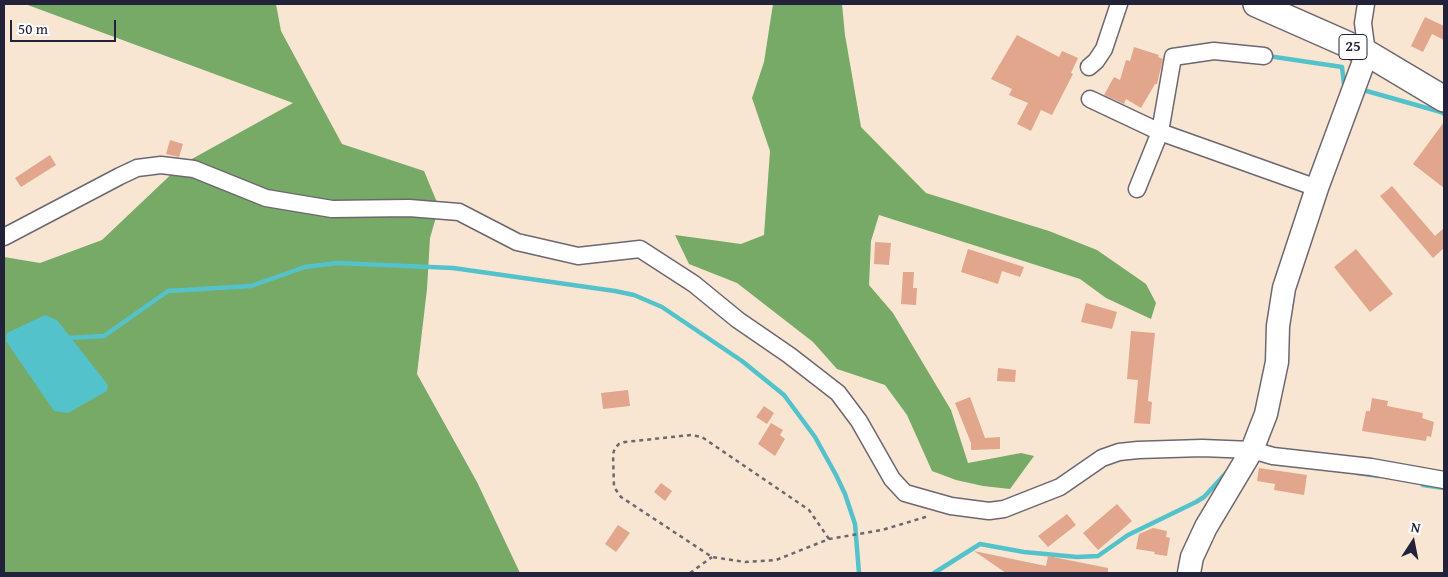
<!DOCTYPE html>
<html>
<head>
<meta charset="utf-8">
<style>
  body { margin:0 }
  #map { position:relative; width:1448px; height:577px; overflow:hidden; background:#f8e6d2; font-family:"Gentium Book Plus",serif }
  canvas { display:block }
  .frame { position:absolute; inset:0; border:5px solid #22223b; pointer-events:none }
  .north { position:absolute; left:1388px; top:517px; width:50px; height:50px; -webkit-text-stroke:4px #fff; paint-order:stroke; rotate:11deg; font-size:14px; font-weight:700; line-height:20px; text-align:center; color:#22223b }
  .north::after { content:''; display:block; margin:auto; width:18px; height:22px; background:#22223b; clip-path:polygon(50% 0,100% 100%,50% 72%,0 100%) }
  .scale { position:absolute; left:10px; top:20px; width:106px; height:22px; box-sizing:border-box; border:2px solid #22223b; border-top:0; padding-left:6px; font-size:15px; line-height:18px; white-space:nowrap; color:#22223b; -webkit-text-stroke:4px #fff; paint-order:stroke }
</style>
</head>
<body>
<div id="map">
<canvas width="1448" height="577"></canvas>
<div class="frame"></div>
<div class="north">N</div>
<div class="scale">50 m</div>
</div>
<script>
const ctx = document.querySelector('canvas').getContext('2d');
ctx.lineJoin = 'round';
function fillPath(path, color) {
  ctx.fillStyle = color;
  ctx.fill(path, 'evenodd');
}
function poly(rows) {
  const path = new Path2D();
  for (const r of rows) {
    path.moveTo(r[0], r[1]);
    for (let i = 2; i < r.length; i += 2) path.lineTo(r[i], r[i + 1]);
  }
  return path;
}
function trace(path, color, width, dash) {
  ctx.strokeStyle = color;
  ctx.lineWidth = width;
  ctx.lineCap = dash ? 'butt' : 'round';
  ctx.setLineDash(dash || []);
  ctx.stroke(path);
}
function write(font, color, halo, rows, align = 'center') {
  ctx.font = font + ' "Gentium Book Plus",serif';
  ctx.lineWidth = 4.5;
  ctx.setLineDash([]);
  ctx.textBaseline = 'middle';
  ctx.strokeStyle = halo;
  ctx.fillStyle = color;
  for (const [text, x, y, turn = 0] of rows) {
    ctx.save();
    ctx.translate(x, y);
    ctx.rotate((+turn || 0) * Math.PI / 180);
    ctx.textAlign = isNaN(turn) ? turn : align;
    if (halo) ctx.strokeText(text, 0, 0);
    ctx.fillText(text, 0, 0);
    ctx.restore();
  }
}
fillPath(poly([
  [25,4,276,4,281,31,342,144,424,171,439,207,430,238,427,289,417,374,477,482,520,573,4,573,4,257,40,263,102,240,181,165,293,103],
  [773,4,842,4,845,35,861,127,926,193,1049,231,1097,250,1146,284,1156,303,1151,319,1106,298,1080,279,879,215,871,241,869,285,893,313,951,410,968,463,1021,453,1034,456,1010,489,983,486,956,480,932,471,907,415,885,385,837,369,813,342,737,283,689,264,675,235,741,244,764,235,770,151,752,98,764,62]
]), '#76aa66');
fillPath(poly([
  [45,315,57,320,108,385,107,391,68,413,54,411,6,341,7,333]
]), '#54c2cb');
trace(poly([
  [1268,56,1342,67,1344,84],
  [1363,90,1441,112,1444,114],
  [68,338,104,336,168,291,251,286,305,267,337,263,453,268,615,291,634,295,662,307,742,361,784,395,815,437,836,475,845,494,855,524,859,573],
  [1357,473,1379,476],
  [1423,485,1444,488],
  [934,573,980,544,1024,552,1077,557,1098,556,1128,535,1196,502,1204,497,1226,473]
]), '#54c2cb', 4.5);
fillPath(poly([
  [1425,17,1444,26,1444,40,1432,34,1423,52,1411,46],
  [1017,35,1059,57,1062,51,1078,58,1071,73,1073,74,1052,115,1041,110,1031,131,1017,124,1028,103,1009,95,1012,89,991,79],
  [1134,47,1159,55,1158,57,1163,59,1157,84,1155,84,1141,108,1126,99,1124,104,1104,95,1114,77,1120,80,1126,60,1130,61],
  [1444,122,1444,188,1413,164],
  [170,140,183,144,179,157,166,154],
  [50,155,56,165,21,187,15,178],
  [1392,186,1435,236,1444,228,1444,248,1433,258,1380,196],
  [875,242,891,243,889,265,874,264],
  [968,249,1024,267,1020,277,1002,271,998,284,961,272],
  [1356,249,1393,294,1370,312,1334,267],
  [903,272,914,272,913,288,917,288,916,305,901,304],
  [1086,303,1117,312,1112,329,1081,322],
  [1131,331,1155,333,1148,401,1152,402,1150,424,1134,423,1138,380,1127,379],
  [998,368,1016,370,1015,382,997,381],
  [628,390,630,406,603,409,601,393],
  [970,397,985,438,1000,437,1000,449,971,450,971,443,955,403],
  [1372,398,1388,401,1387,406,1423,413,1422,418,1434,422,1431,437,1427,436,1426,441,1362,431,1366,411,1370,411],
  [764,406,774,413,767,424,756,417],
  [771,423,783,430,780,435,785,439,775,456,758,444],
  [1259,468,1307,475,1304,495,1274,490,1275,484,1257,481],
  [661,483,672,491,665,501,654,492],
  [1117,504,1132,521,1098,550,1083,533],
  [1067,514,1076,525,1048,547,1038,536],
  [618,525,630,533,616,552,605,544],
  [1153,528,1167,531,1166,537,1170,538,1167,556,1154,554,1155,552,1136,549,1139,534],
  [974,551,1046,566,1048,556,1108,568,1108,573,1006,573]
]), '#e1a68b');
const street = poly([
  [1366,4,1363,23,1367,53],
  [1089,67,1096,61,1104,49,1119,4],
  [1090,99,1160,132,1317,188],
  [1137,189,1160,132,1173,57,1214,51,1264,56],
  [4,237,120,176,137,168,161,165,194,169,266,198,332,209,409,208,459,212,517,242,578,256,640,249,694,284,738,320,789,355,838,393,859,421,892,479,905,493,951,506,989,511,1004,509,1060,487,1102,458,1119,452,1138,450,1202,448,1252,450,1273,456,1371,467,1444,480]
]);
const secondary = poly([
  [1189,573,1192,557,1206,527,1252,450,1266,414,1277,362,1278,326,1284,288,1317,188,1367,53]
]);
const primary = poly([
  [1256,4,1367,53,1444,99]
]);
trace(street, '#6d6770', 19);
trace(secondary, '#6d6770', 25);
trace(primary, '#6d6770', 28);
trace(poly([
  [829,539,809,510,702,437,691,435,625,442,619,444,615,448,613,454,614,487,621,497,712,557,745,562,776,560,829,539,882,530,929,516],
  [690,573,712,557]
]), '#6d6770', 2.5, [4, 4]);
trace(street, '#fff', 16);
trace(secondary, '#fff', 22);
trace(primary, '#fff', 25);
for (const [x, y, w] of [
  [1353,47,28]
]) {
  const box = new Path2D();
  box.roundRect(x - w / 2, y - 12.5, w, 25, 4);
  ctx.fillStyle = '#fff';
  ctx.fill(box);
  trace(box, '#22223b', 1);
}
write('bold 15px', '#22223b', null, [
  ["25",1353,47]
]);
</script>
</body>
</html>
